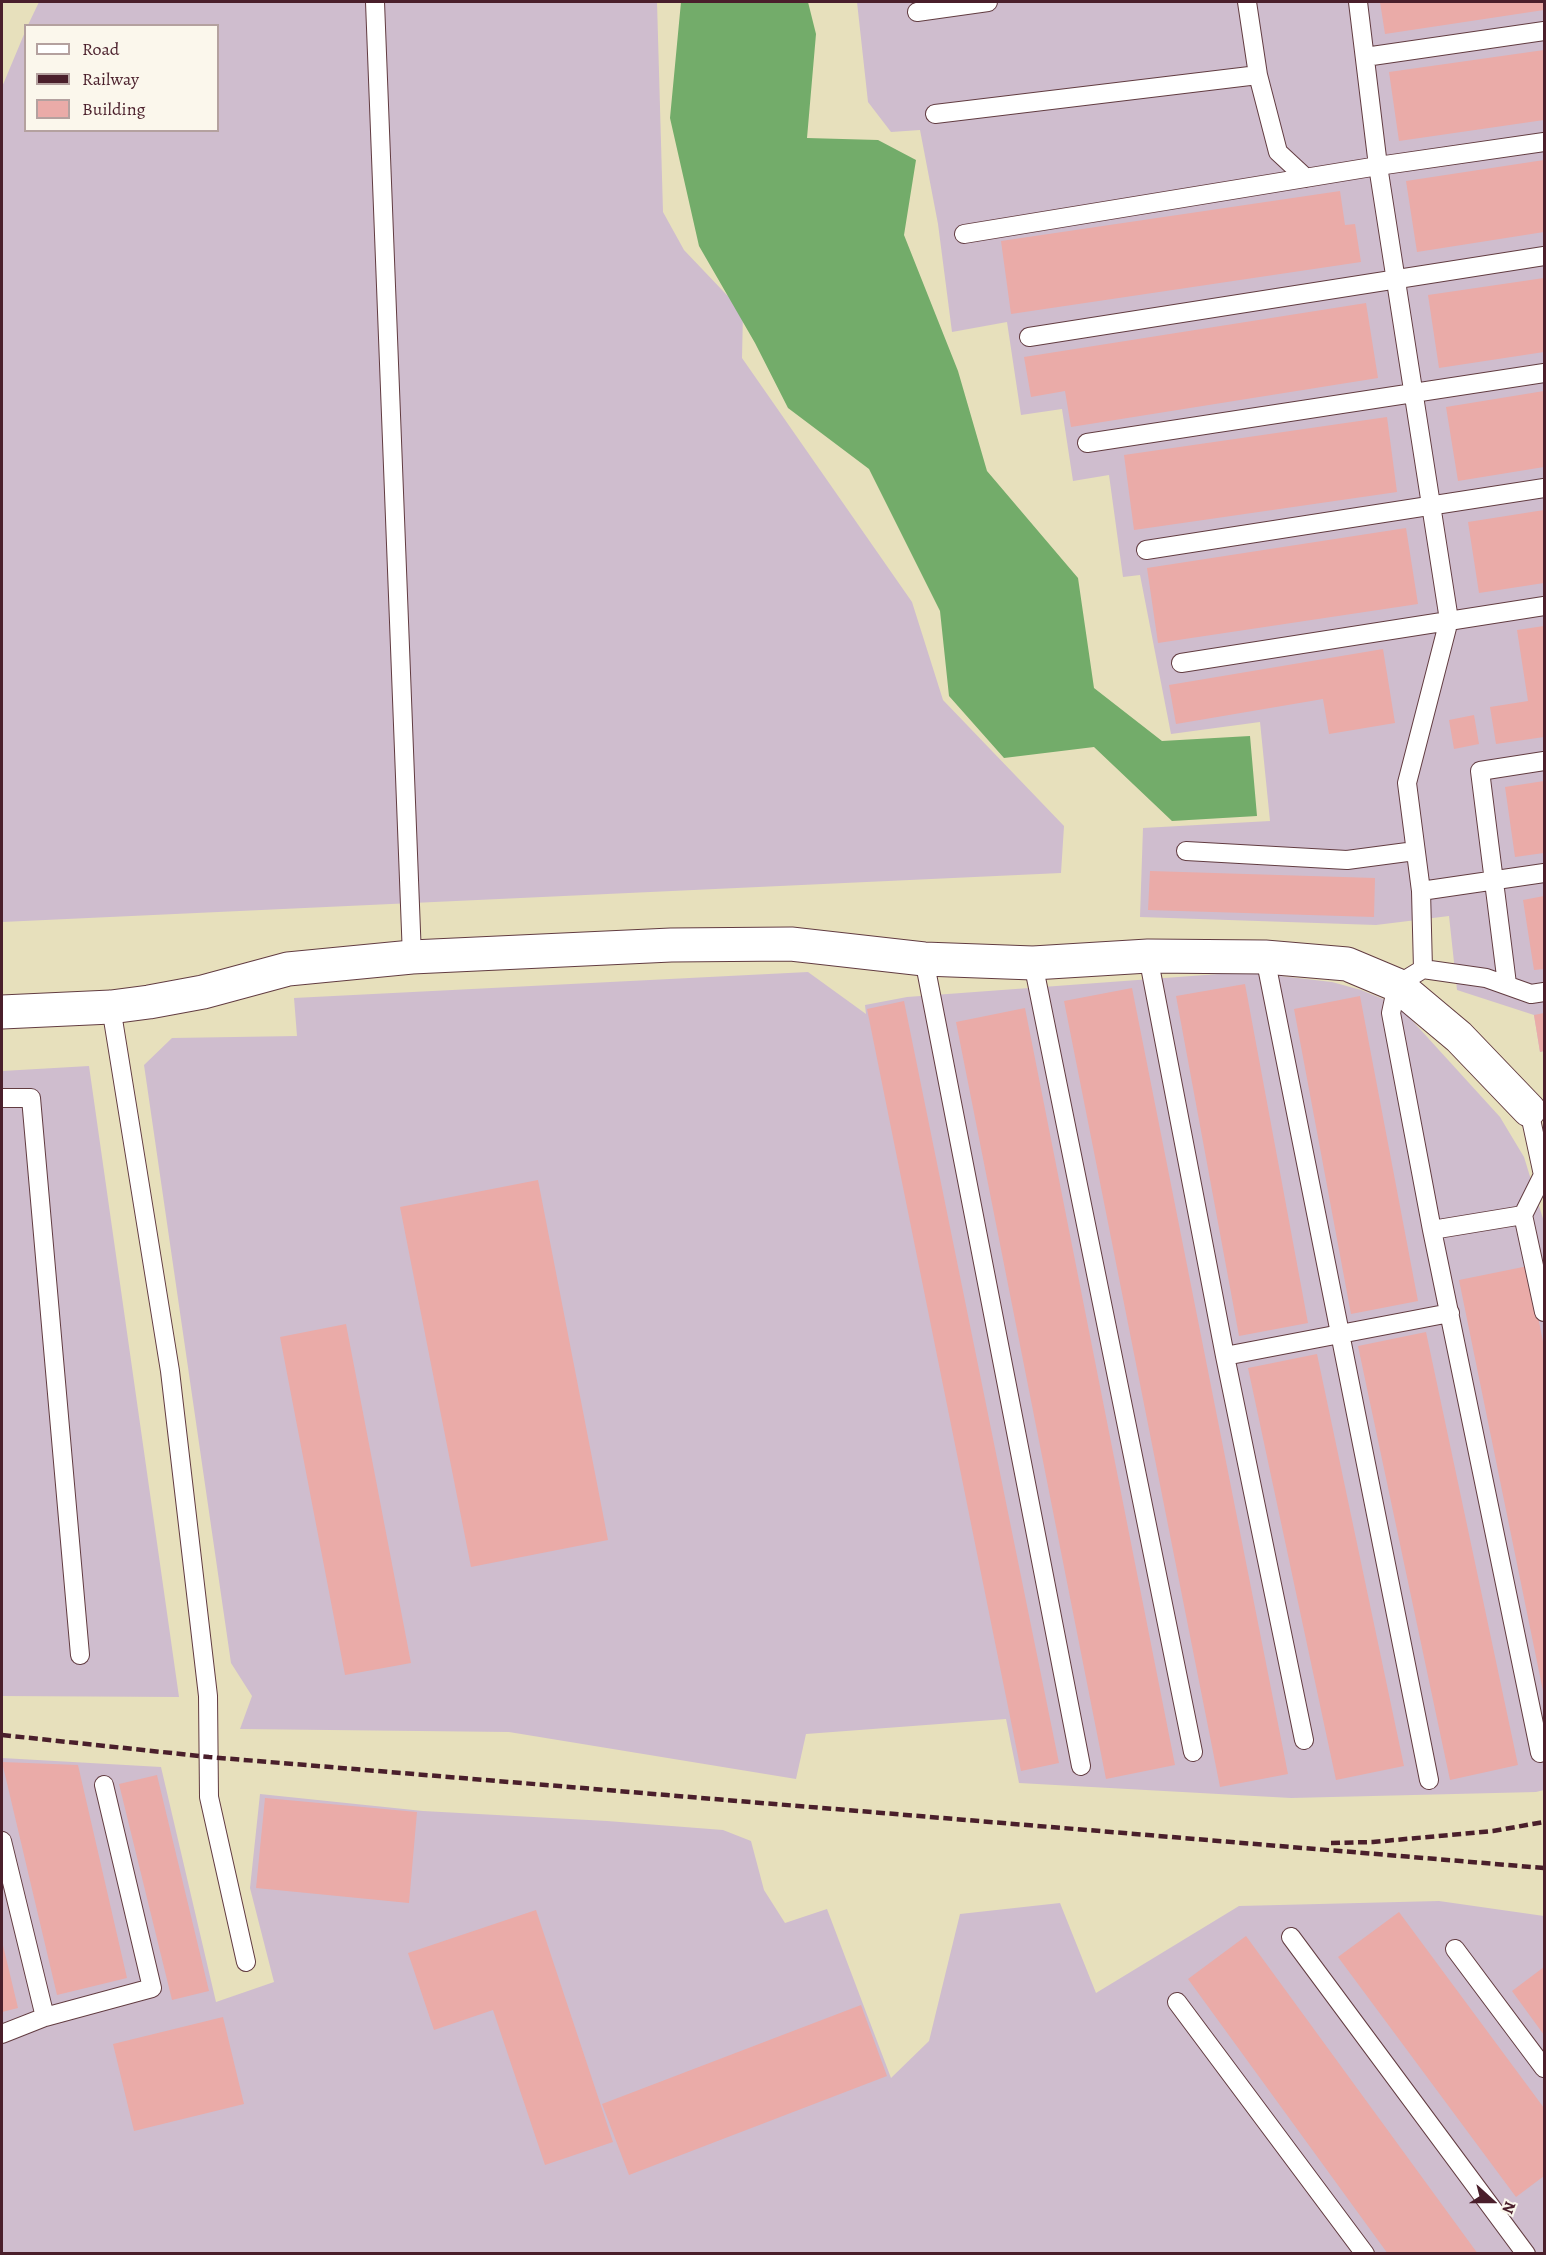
<!DOCTYPE html>
<html>
<head>
<meta charset="utf-8">
<style>
  body { margin:0 }
  #map { position:relative; width:1546px; height:2255px; overflow:hidden; background:#e7e0bc; font-family:Alegreya,serif }
  canvas { display:block }
  .frame { position:absolute; inset:0; border:3px solid #4a1f2b; pointer-events:none }
  .legend { position:absolute; left:24px; top:24px; width:195px; height:108px; box-sizing:border-box; background:#fbf7ec; border:2px solid #b4a19f; margin:0; padding:8px 10px; list-style:none; font-size:18px; color:#4a1f2b }
  .legend li { display:flex; align-items:center; gap:12px; height:30px }
  .legend b { width:30px; border:2px solid #b4a19f }
  .north { position:absolute; left:1462px; top:2171px; width:60px; height:60px; -webkit-text-stroke:4px #fbf7ec; paint-order:stroke; rotate:111deg; font-size:16px; font-weight:700; line-height:24px; text-align:center; color:#4a1f2b }
  .north::after { content:''; display:block; margin:auto; width:21px; height:27px; background:#4a1f2b; clip-path:polygon(50% 0,100% 100%,50% 72%,0 100%) }
</style>
</head>
<body>
<div id="map">
<canvas width="1546" height="2255"></canvas>
<div class="frame"></div>
<ul class="legend">
<li><b style="height:8px;background:#fff"></b>Road</li>
<li><b style="height:8px;background:#4a1f2b"></b>Railway</li>
<li><b style="height:16px;background:#eaaba8"></b>Building</li>
</ul>
<div class="north">N</div>
</div>
<script>
const ctx = document.querySelector('canvas').getContext('2d');
ctx.lineJoin = 'round';
function fillPath(path, color) {
  ctx.fillStyle = color;
  ctx.fill(path, 'evenodd');
}
function poly(rows) {
  const path = new Path2D();
  for (const r of rows) {
    path.moveTo(r[0], r[1]);
    for (let i = 2; i < r.length; i += 2) path.lineTo(r[i], r[i + 1]);
  }
  return path;
}
function trace(path, color, width, dash) {
  ctx.strokeStyle = color;
  ctx.lineWidth = width;
  ctx.lineCap = dash ? 'butt' : 'round';
  ctx.setLineDash(dash || []);
  ctx.stroke(path);
}
fillPath(poly([
  [39,2,657,2,663,212,684,250,743,312,742,358,912,602,943,700,1064,826,1061,873,2,922,2,87,25,32,26,130,218,130,218,26,28,25],
  [857,2,1544,2,1544,1051,1540,1052,1534,1015,1457,990,1449,916,1376,925,1140,917,1143,828,1270,821,1260,722,1171,734,1140,575,1123,577,1109,475,1073,481,1062,409,1021,415,1007,322,952,332,938,224,920,130,891,132,868,102],
  [808,972,866,1014,865,1005,907,997,1246,972,1332,982,1361,990,1398,1005,1500,1117,1524,1157,1544,1222,1544,1790,1536,1792,1291,1798,1019,1783,1006,1719,806,1734,796,1779,509,1732,240,1729,252,1696,231,1663,144,1065,172,1038,297,1036,294,998],
  [89,1066,179,1697,2,1696,2,1071],
  [2,1758,161,1767,216,2002,274,1982,250,1888,260,1794,423,1811,607,1821,723,1830,751,1841,764,1890,785,1923,827,1909,891,2078,929,2041,960,1914,1060,1903,1096,1993,1239,1906,1439,1901,1544,1916,1544,2253,2,2253]
]), '#cfbdce');
fillPath(poly([
  [681,2,808,2,816,34,807,138,878,140,916,160,904,235,958,371,987,471,1078,578,1094,688,1162,741,1250,736,1257,816,1172,821,1094,747,1004,758,949,696,940,611,869,469,788,408,755,343,699,246,670,118]
]), '#73ac6a');
fillPath(poly([
  [1380,2,1544,2,1544,10,1385,34],
  [1544,50,1544,120,1399,141,1389,72],
  [1544,160,1544,232,1417,252,1406,181],
  [1340,191,1345,225,1355,224,1361,262,1011,314,1001,241],
  [1544,278,1544,352,1439,368,1428,295],
  [1366,303,1378,378,1071,427,1065,391,1031,397,1024,357],
  [1544,391,1544,467,1458,481,1446,407],
  [1387,417,1397,492,1134,530,1124,455],
  [1544,510,1544,583,1479,593,1468,522],
  [1406,528,1418,604,1158,643,1147,568],
  [1544,626,1544,737,1496,744,1490,707,1528,701,1517,630],
  [1383,649,1395,723,1329,734,1323,699,1176,724,1169,685],
  [1474,715,1479,744,1454,749,1449,720],
  [1544,781,1544,853,1515,857,1505,787],
  [1150,871,1375,878,1374,917,1148,910],
  [1544,896,1544,969,1534,970,1523,900],
  [1245,984,1308,1323,1239,1336,1176,996],
  [1132,988,1288,1774,1220,1787,1064,1001],
  [1360,996,1418,1301,1351,1314,1294,1009],
  [904,1001,1059,1763,1021,1771,867,1009],
  [1025,1008,1175,1765,1106,1779,956,1022],
  [1544,1013,1544,1051,1540,1052,1534,1015],
  [538,1180,608,1540,471,1567,400,1207],
  [1528,1266,1544,1347,1543,1691,1459,1280],
  [346,1324,411,1663,345,1675,280,1337],
  [1426,1332,1518,1765,1450,1780,1358,1346],
  [1317,1354,1404,1766,1336,1780,1248,1368],
  [2,1762,78,1765,127,1978,57,1995],
  [157,1775,209,1991,172,2000,119,1784],
  [265,1798,417,1812,409,1903,256,1888],
  [536,1910,613,2142,545,2165,493,2010,434,2030,408,1953],
  [1399,1912,1544,2108,1544,2176,1516,2197,1338,1957],
  [1246,1936,1478,2254,1388,2254,1188,1979],
  [2,1941,18,2008,2,2012],
  [1544,1967,1544,2035,1512,1991],
  [861,2005,887,2076,629,2175,602,2104],
  [223,2017,244,2104,134,2131,113,2044]
]), '#eaaba8');
const service = poly([
  [375,2,412,957],
  [1247,2,1258,75,1278,152,1306,178],
  [1358,2,1378,166,1449,620,1407,783,1421,891,1423,969],
  [917,12,988,2],
  [1365,57,1544,31],
  [935,114,1258,75],
  [964,234,1378,166,1544,142],
  [1029,337,1544,256],
  [1087,443,1544,373],
  [1146,550,1544,488],
  [1181,663,1544,606],
  [1186,851,1347,860,1415,851],
  [1421,891,1544,873],
  [1148,956,1225,1356,1304,1740],
  [1265,957,1429,1780],
  [924,959,1081,1766],
  [1033,963,1193,1752],
  [1507,984,1480,771,1544,761],
  [111,1007,170,1371,208,1696,209,1797,246,1962],
  [2,1098,31,1098,80,1655],
  [1523,1215,1543,1175,1529,1110],
  [1432,1230,1523,1215,1544,1312],
  [1225,1356,1450,1313],
  [1540,1753,1432,1230,1391,1013,1397,985,1423,969,1486,978,1531,994,1544,992],
  [2,1841,45,2017],
  [1291,1937,1526,2254],
  [1455,1949,1544,2068],
  [1177,2002,1365,2254],
  [2,2034,45,2017,152,1988,104,1785]
]);
const minor = poly([
  [2,1012,111,1007,149,1002,203,992,288,969,412,957,671,945,791,944,924,959,1033,963,1148,956,1265,957,1347,964,1397,985,1459,1037,1529,1110]
]);
trace(service, '#623c41', 20);
trace(minor, '#623c41', 35);
trace(service, '#fff', 18);
trace(minor, '#fff', 33);
trace(poly([
  [2,1735,209,1757,1544,1868],
  [1331,1843,1373,1842,1493,1831,1544,1822]
]), '#4a1f2b', 4.5, [9, 4.5]);
</script>
</body>
</html>
